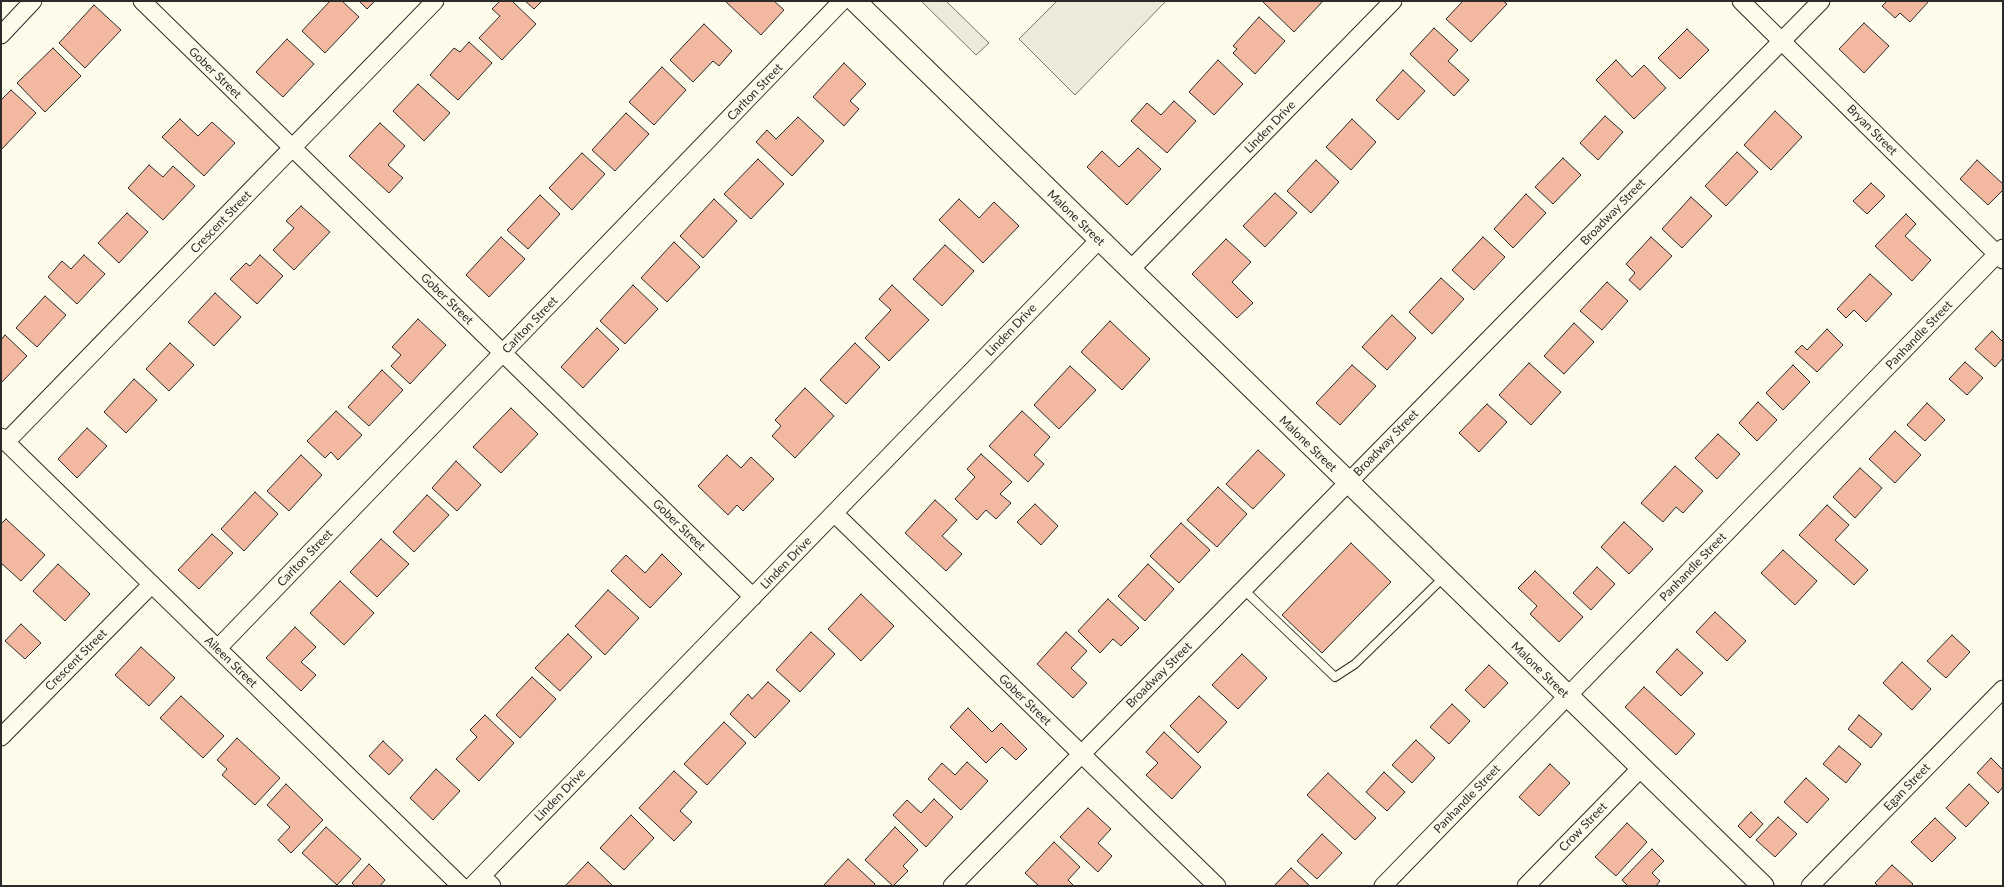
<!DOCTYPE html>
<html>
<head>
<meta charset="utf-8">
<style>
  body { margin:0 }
  #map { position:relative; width:2004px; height:887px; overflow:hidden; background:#fdfbea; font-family:Lato,sans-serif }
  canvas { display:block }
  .frame { position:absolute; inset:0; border:2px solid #2b2b2b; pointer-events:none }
</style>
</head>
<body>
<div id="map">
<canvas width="2004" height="887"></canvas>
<div class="frame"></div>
</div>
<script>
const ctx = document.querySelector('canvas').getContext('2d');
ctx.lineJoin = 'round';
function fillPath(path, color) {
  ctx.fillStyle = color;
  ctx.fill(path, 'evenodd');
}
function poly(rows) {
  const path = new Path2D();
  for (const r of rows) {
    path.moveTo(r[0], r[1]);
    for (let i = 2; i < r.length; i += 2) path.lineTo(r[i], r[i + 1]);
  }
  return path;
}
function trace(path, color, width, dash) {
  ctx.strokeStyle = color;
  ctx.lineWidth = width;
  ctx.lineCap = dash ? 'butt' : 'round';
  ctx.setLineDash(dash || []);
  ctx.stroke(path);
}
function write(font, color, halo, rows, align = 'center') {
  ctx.font = font + ' Lato,sans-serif';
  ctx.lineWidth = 3;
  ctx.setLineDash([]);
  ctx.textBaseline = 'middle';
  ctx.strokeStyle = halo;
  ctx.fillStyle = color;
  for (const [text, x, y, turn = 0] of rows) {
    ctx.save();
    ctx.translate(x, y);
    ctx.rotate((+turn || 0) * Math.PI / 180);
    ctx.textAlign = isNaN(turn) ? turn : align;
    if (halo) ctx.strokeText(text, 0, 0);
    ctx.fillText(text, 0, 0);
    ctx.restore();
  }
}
const parking = poly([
  [921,1,946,1,989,43,976,55,921,1],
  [1057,1,1166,1,1075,95,1019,39,1057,1]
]);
fillPath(parking, '#eceadb');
trace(parking, '#74746e', 1);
const building = poly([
  [330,1,342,1,359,17,325,53,302,31,330,1],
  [359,1,375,1,367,9,359,1],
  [500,1,512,1,536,24,502,60,479,38,500,16,492,9,500,1],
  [525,1,542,1,534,9,525,1],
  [725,1,774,1,784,10,761,35,725,1],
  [1264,1,1323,1,1294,32,1263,2,1264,1],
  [1463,1,1503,1,1507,4,1471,42,1446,19,1463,1],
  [1887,1,1929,1,1910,22,1900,13,1895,18,1882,6,1887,1],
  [94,5,121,30,85,68,59,43,94,5],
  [1259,17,1285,41,1255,74,1233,53,1237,49,1233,46,1259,17],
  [1864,23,1889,46,1864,73,1839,49,1864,23],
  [704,24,732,51,719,66,713,61,693,82,670,60,704,24],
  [1434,28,1458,50,1448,61,1469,80,1454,96,1410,54,1434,28],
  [1687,29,1709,50,1680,79,1658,58,1687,29],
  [287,39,314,64,283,97,256,72,287,39],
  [469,42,492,63,458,100,430,75,454,48,460,52,469,42],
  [53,48,81,76,45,112,17,83,53,48],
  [1218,60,1243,84,1214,115,1189,92,1218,60],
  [1616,60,1632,77,1644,65,1666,88,1634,119,1596,80,1616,60],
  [844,63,866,84,850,101,859,109,844,126,813,97,844,63],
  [662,67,686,90,654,125,629,102,662,67],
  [1403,70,1425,91,1398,120,1376,100,1403,70],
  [418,84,450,113,424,141,393,111,418,84],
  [11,90,36,113,1,150,1,100,11,90],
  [1174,101,1196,121,1167,153,1131,121,1147,103,1161,115,1174,101],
  [1775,111,1802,137,1771,170,1744,145,1775,111],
  [626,113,649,134,615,171,592,150,626,113],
  [1605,116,1623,132,1598,160,1580,143,1605,116],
  [798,117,824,141,792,176,756,142,767,130,776,139,798,117],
  [180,119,198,136,212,122,235,143,204,176,162,137,180,119],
  [1352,119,1376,142,1351,170,1326,147,1352,119],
  [380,123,405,146,388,165,403,178,389,193,349,156,380,123],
  [1138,148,1161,169,1127,205,1087,167,1102,151,1119,167,1138,148],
  [1737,152,1758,172,1726,206,1705,186,1737,152],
  [582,153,605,174,572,210,549,188,582,153],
  [1563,158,1581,175,1553,204,1535,187,1563,158],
  [758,159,784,184,751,219,724,194,758,159],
  [1316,160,1339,182,1311,213,1287,191,1316,160],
  [1977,160,2003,184,2003,190,1988,205,1960,179,1977,160],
  [149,165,163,177,173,166,195,186,163,220,128,188,149,165],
  [1871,183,1885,196,1867,214,1853,201,1871,183],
  [1275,193,1297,213,1265,247,1243,226,1275,193],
  [1526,194,1546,213,1513,248,1494,229,1526,194],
  [540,195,560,214,528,249,507,230,540,195],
  [1691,197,1712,216,1682,248,1662,229,1691,197],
  [714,199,737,221,703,258,680,236,714,199],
  [959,199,979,218,994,202,1019,226,983,263,939,220,959,199],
  [301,206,330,232,294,270,273,250,294,228,286,221,301,206],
  [127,213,148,232,119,263,98,243,127,213],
  [1906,214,1916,224,1905,236,1931,260,1912,281,1875,246,1906,214],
  [501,237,525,259,489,297,466,275,501,237],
  [1483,237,1505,257,1474,290,1452,270,1483,237],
  [1651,237,1672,256,1640,290,1629,280,1635,273,1626,264,1651,237],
  [1226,239,1251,262,1232,282,1253,303,1237,318,1192,274,1226,239],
  [674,242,700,267,667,302,641,278,674,242],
  [945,245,974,271,942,306,913,279,945,245],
  [84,255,105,274,77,304,48,277,62,261,71,269,84,255],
  [260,255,283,276,257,304,230,279,246,263,250,266,260,255],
  [1870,274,1892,294,1866,322,1854,310,1846,318,1837,309,1870,274],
  [1441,278,1464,299,1432,334,1409,312,1441,278],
  [1607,282,1628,301,1602,330,1580,311,1607,282],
  [633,285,658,309,625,344,600,321,633,285],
  [892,285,929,320,889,361,865,338,891,310,879,299,892,285],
  [215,293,241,317,214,346,188,322,215,293],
  [45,296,66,315,37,347,16,328,45,296],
  [1392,315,1416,338,1387,370,1362,347,1392,315],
  [418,319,446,345,410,384,391,366,401,355,392,347,418,319],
  [1110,321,1150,359,1122,390,1081,352,1110,321],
  [1574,323,1594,342,1564,374,1544,356,1574,323],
  [597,328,619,349,583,388,561,367,597,328],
  [1827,329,1843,345,1817,372,1795,352,1802,345,1807,350,1827,329],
  [1992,331,2003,342,2003,358,1995,367,1975,349,1992,331],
  [5,335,27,356,1,383,1,340,5,335],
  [170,343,194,365,169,391,146,369,170,343],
  [855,343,880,367,846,404,820,380,855,343],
  [1965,362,1983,378,1967,395,1949,379,1965,362],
  [1529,363,1561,392,1531,425,1499,395,1529,363],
  [1352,365,1376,386,1340,425,1316,403,1352,365],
  [1793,365,1810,382,1783,410,1766,393,1793,365],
  [1070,366,1096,390,1059,429,1034,405,1070,366],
  [382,370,403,390,369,426,348,407,382,370],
  [134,379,157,400,126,433,104,412,134,379],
  [805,388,834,416,795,458,772,436,781,426,775,420,805,388],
  [1758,402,1777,420,1757,441,1739,423,1758,402],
  [1927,403,1945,420,1925,441,1907,425,1927,403],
  [1487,404,1507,422,1479,452,1459,433,1487,404],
  [511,408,538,434,501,473,473,447,511,408],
  [336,411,362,435,338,460,331,452,325,458,307,441,336,411],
  [1022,411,1050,437,1034,455,1044,464,1028,482,989,446,1022,411],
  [87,428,107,446,77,478,58,459,87,428],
  [1895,431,1921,455,1895,483,1869,459,1895,431],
  [1718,434,1740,454,1717,479,1695,458,1718,434],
  [1258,450,1285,475,1253,509,1226,484,1258,450],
  [981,454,1012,482,1000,494,1011,503,996,519,986,510,977,520,955,499,975,477,967,469,981,454],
  [301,455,322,475,289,511,267,491,301,455],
  [727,455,741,468,751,457,774,479,743,511,737,505,728,515,698,486,727,455],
  [456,461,481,485,457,511,432,488,456,461],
  [1675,466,1703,491,1683,513,1676,507,1663,522,1641,503,1675,466],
  [1860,468,1882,488,1855,518,1833,497,1860,468],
  [1218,487,1247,514,1217,547,1187,520,1218,487],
  [255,492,278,514,244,551,221,529,255,492],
  [427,495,449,515,414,552,393,532,427,495],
  [935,500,957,520,942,536,962,554,946,571,905,533,935,500],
  [1035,504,1058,526,1041,545,1017,522,1035,504],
  [1827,505,1849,525,1835,540,1868,570,1854,585,1799,535,1827,505],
  [6,519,45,555,21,581,1,563,1,524,6,519],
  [1624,522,1653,549,1629,574,1601,547,1624,522],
  [1181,523,1210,550,1179,583,1150,556,1181,523],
  [212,534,233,553,199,589,178,570,212,534],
  [381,539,409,564,377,597,350,572,381,539],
  [1351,543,1391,582,1322,653,1282,615,1351,543],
  [1783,550,1817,581,1795,605,1761,573,1783,550],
  [662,554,682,574,650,608,611,571,626,555,645,573,662,554],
  [58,564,90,594,65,621,33,591,58,564],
  [1148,564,1174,589,1145,621,1118,596,1148,564],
  [1597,567,1615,584,1591,610,1573,593,1597,567],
  [1535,571,1583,617,1559,642,1530,614,1537,606,1518,588,1535,571],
  [340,581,374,613,344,645,310,613,340,581],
  [608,590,639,618,605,655,575,626,608,590],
  [861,594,894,626,861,661,828,629,861,594],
  [1108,599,1139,628,1121,646,1113,639,1100,653,1078,631,1108,599],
  [1715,612,1746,641,1727,661,1696,632,1715,612],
  [21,624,41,643,25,659,5,641,21,624],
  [295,627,316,647,301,662,316,675,301,691,266,658,295,627],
  [811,632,835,654,800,692,776,670,811,632],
  [1066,632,1087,651,1071,668,1087,683,1073,698,1037,664,1066,632],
  [568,634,592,657,560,691,535,668,568,634],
  [1952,635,1970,652,1946,678,1927,661,1952,635],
  [141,647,175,678,149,706,115,675,141,647],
  [1677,649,1703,673,1681,696,1656,672,1677,649],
  [1242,654,1267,678,1238,709,1212,685,1242,654],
  [1902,662,1931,689,1912,710,1883,683,1902,662],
  [1489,665,1508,683,1484,708,1465,690,1489,665],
  [532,677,556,699,520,738,496,715,532,677],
  [768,682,790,701,755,738,730,714,748,694,752,699,768,682],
  [1644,687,1695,734,1676,755,1625,707,1644,687],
  [181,696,224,736,203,758,160,718,181,696],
  [1199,696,1227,722,1198,753,1170,726,1199,696],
  [1452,704,1470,721,1449,744,1430,727,1452,704],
  [968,708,992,732,1001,723,1027,749,1016,760,1002,747,986,763,950,727,968,708],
  [485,715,514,743,479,781,456,759,477,737,470,730,485,715],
  [1859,715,1882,734,1871,748,1848,729,1859,715],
  [724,722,746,743,707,785,684,764,724,722],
  [1164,732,1201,767,1172,799,1146,775,1158,763,1146,752,1164,732],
  [237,738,280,778,255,805,222,775,227,769,217,760,237,738],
  [1416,740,1435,758,1412,783,1392,765,1416,740],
  [383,741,403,760,389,775,369,756,383,741],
  [1839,746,1861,764,1846,783,1823,764,1839,746],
  [1991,758,2003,770,2003,787,1998,793,1977,773,1991,758],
  [967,762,988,781,961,810,928,779,942,763,955,775,967,762],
  [1550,764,1570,783,1539,816,1519,797,1550,764],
  [436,769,460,791,433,820,410,798,436,769],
  [674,771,697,792,680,811,692,822,674,841,639,808,674,771],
  [1384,772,1405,792,1387,811,1366,792,1384,772],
  [1328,773,1376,818,1355,840,1307,795,1328,773],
  [1806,778,1829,799,1807,823,1784,802,1806,778],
  [286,784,323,820,291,853,278,840,290,827,267,805,286,784],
  [1969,784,1989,803,1966,827,1946,808,1969,784],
  [934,799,953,817,926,847,893,815,907,800,921,813,934,799],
  [1088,808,1111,829,1098,843,1112,856,1098,872,1060,837,1088,808],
  [1751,812,1763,824,1750,838,1738,826,1751,812],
  [631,815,654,838,624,870,600,848,631,815],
  [1778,817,1797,834,1775,857,1756,840,1778,817],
  [1935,818,1956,838,1932,862,1911,842,1935,818],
  [1627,823,1647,842,1616,876,1595,857,1627,823],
  [326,827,361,859,337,885,302,853,326,827],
  [895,827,918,850,903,866,908,871,893,886,865,860,895,827],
  [1322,834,1342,853,1317,879,1297,861,1322,834],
  [1054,842,1080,867,1068,880,1074,886,1039,886,1025,873,1054,842],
  [1652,849,1664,861,1652,873,1660,881,1656,886,1628,886,1622,880,1652,849],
  [848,859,875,884,874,886,823,886,848,859],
  [588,862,612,885,611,886,565,886,588,862],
  [369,864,385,880,380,886,355,886,352,883,369,864],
  [1892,865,1913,884,1911,886,1878,886,1875,883,1892,865],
  [1291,868,1310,886,1274,886,1291,868]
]);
fillPath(building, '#f2b8a0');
trace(building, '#2b2b2b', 1);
const service = poly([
  [1243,589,1335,677,1355,664,1444,577]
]);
const minor = poly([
  [142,1,753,597],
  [1741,1,2003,260],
  [1,35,33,1],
  [1130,270,1393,1],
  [1,437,461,886],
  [6,442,435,1],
  [834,513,1217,886],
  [218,648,842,1],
  [1,737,152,584],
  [482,876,492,886],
  [472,886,1099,240],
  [952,886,1821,1],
  [1383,886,2003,248],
  [1526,886,1641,768],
  [1810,886,2003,689]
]);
const tertiary = poly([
  [855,1,1763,886]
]);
trace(service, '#2b2b2b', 10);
trace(minor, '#2b2b2b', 19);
trace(tertiary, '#2b2b2b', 23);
trace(service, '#fdfbea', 8);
trace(minor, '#fdfbea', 17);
trace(tertiary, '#fdfbea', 21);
write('12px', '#2b2b2b', '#fdfbea', [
  ["Gober Street",215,73,44],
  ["Carlton Street",755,92,-46],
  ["Linden Drive",1270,127,-46],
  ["Bryan Street",1872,130,45],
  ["Broadway Street",1613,212,-46],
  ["Malone Street",1076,218,44],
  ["Crescent Street",221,222,-46],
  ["Gober Street",447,299,44],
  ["Carlton Street",530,325,-46],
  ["Linden Drive",1011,330,-46],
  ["Panhandle Street",1919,335,-46],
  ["Broadway Street",1386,443,-46],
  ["Malone Street",1308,444,44],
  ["Gober Street",679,525,44],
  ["Carlton Street",305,558,-46],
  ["Linden Drive",786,563,-46],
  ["Panhandle Street",1693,567,-46],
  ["Crescent Street",76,660,-45],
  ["Aileen Street",231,662,44],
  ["Malone Street",1540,670,44],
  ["Broadway Street",1159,675,-45],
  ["Gober Street",1025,700,44],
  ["Egan Street",1907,787,-46],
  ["Linden Drive",560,795,-46],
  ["Panhandle Street",1467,799,-46],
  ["Crow Street",1583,827,-46]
]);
</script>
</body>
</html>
